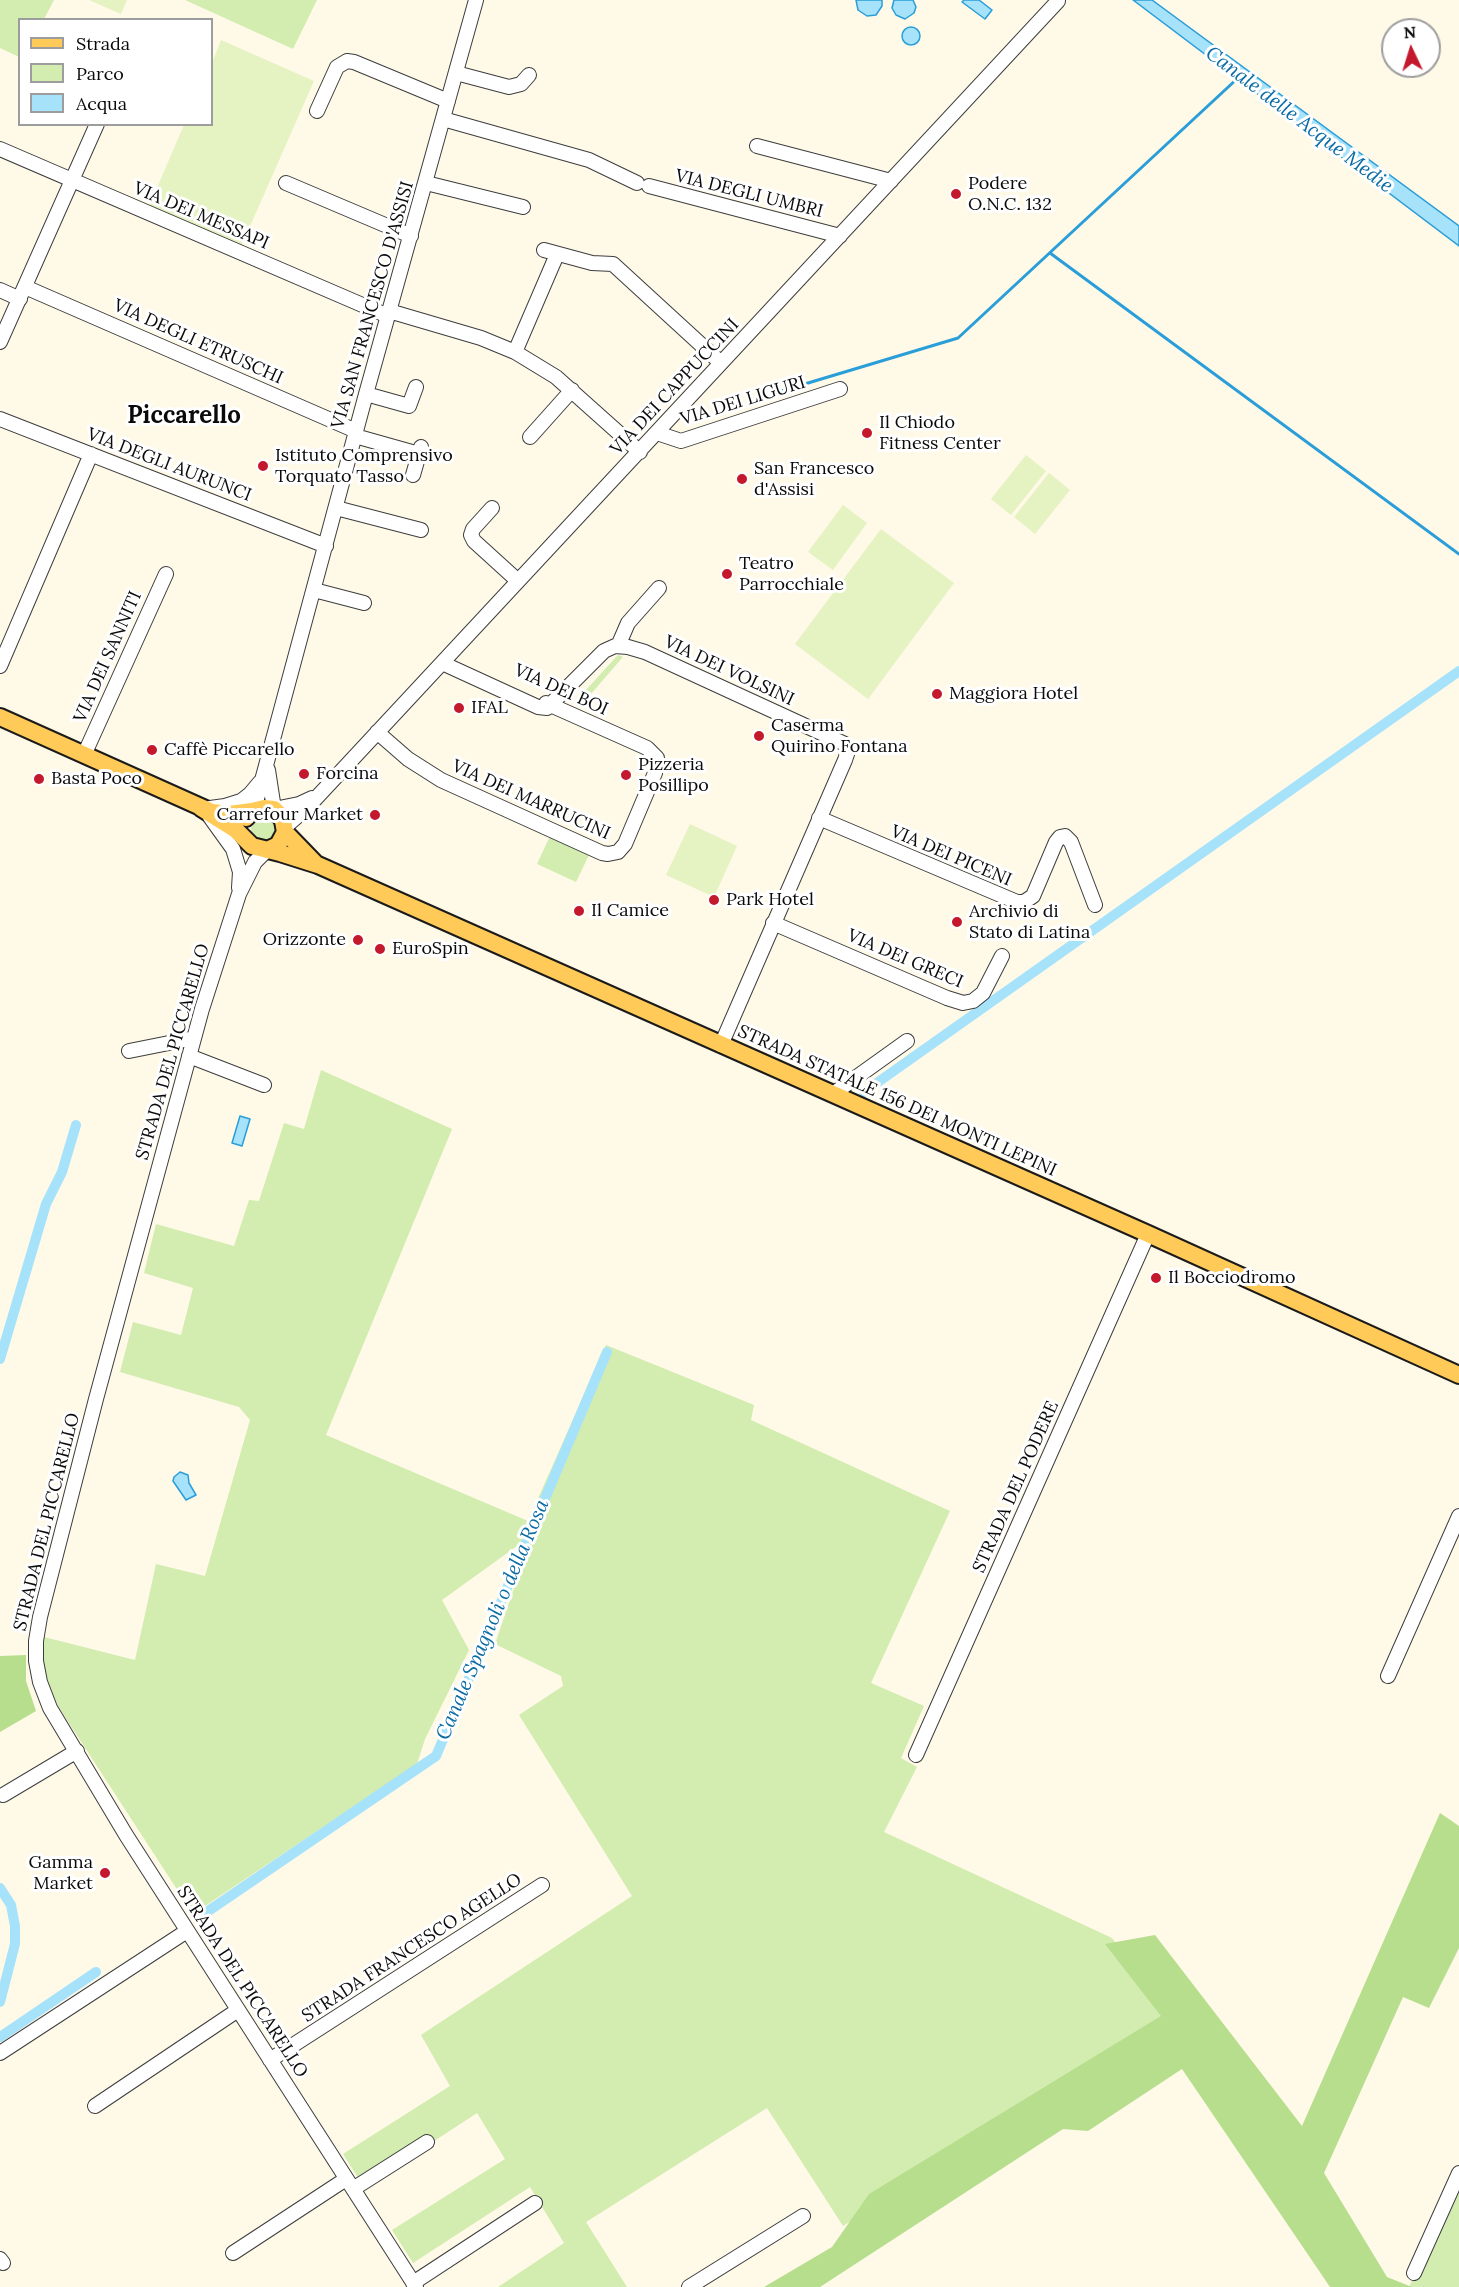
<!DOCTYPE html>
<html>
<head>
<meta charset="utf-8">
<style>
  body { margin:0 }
  #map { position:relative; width:1459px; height:2287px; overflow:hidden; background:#fff9e8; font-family:Lora,serif }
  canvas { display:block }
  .legend { position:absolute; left:18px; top:18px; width:195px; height:108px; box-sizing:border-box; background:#fff; border:2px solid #9d9d9d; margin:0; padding:8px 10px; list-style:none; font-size:18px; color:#0a0a0a }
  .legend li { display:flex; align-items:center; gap:12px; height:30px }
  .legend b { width:30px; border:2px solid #9d9d9d }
  .north { position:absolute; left:1381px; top:18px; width:60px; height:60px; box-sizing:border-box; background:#fff; border:2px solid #9d9d9d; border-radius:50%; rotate:356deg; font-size:16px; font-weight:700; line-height:24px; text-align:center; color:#0a0a0a }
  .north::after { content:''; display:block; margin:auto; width:21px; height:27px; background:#c4182d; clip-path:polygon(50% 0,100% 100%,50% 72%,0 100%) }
</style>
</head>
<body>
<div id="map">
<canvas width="1459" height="2287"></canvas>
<ul class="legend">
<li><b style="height:8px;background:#ffca58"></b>Strada</li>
<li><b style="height:16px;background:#d3ecaf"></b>Parco</li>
<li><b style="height:16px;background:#a7e2fb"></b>Acqua</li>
</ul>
<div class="north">N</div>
</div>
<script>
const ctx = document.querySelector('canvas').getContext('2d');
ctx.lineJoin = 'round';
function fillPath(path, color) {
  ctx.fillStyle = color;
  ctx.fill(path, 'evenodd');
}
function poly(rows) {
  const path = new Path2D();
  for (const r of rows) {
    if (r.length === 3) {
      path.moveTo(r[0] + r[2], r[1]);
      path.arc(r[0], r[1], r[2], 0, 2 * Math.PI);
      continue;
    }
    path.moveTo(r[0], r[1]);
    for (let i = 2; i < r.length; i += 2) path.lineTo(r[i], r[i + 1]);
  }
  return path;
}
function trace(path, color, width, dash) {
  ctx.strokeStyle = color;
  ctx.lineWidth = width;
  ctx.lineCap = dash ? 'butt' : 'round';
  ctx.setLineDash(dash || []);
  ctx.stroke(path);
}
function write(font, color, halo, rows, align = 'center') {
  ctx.font = font + ' Lora,serif';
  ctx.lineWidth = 6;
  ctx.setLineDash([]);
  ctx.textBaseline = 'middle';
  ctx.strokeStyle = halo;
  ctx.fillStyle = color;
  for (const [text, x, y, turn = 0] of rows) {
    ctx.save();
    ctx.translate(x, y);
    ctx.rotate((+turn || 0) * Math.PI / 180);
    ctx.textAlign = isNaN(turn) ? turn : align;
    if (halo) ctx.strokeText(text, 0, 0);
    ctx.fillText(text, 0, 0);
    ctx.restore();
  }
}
fillPath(poly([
  [0,0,54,0,44,19,20,20,19,57,0,48],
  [185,0,317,0,293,49],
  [618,655,623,657,583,703,575,702],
  [264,829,13],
  [551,834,590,853,576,882,537,864],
  [321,1070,452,1129,326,1435,528,1521,606,1345,754,1405,751,1420,950,1511,871,1683,924,1706,901,1758,917,1767,884,1832,1112,1938,1172,2019,843,2226,767,2108,586,2222,627,2287,498,2287,564,2243,530,2187,413,2263,392,2230,505,2159,477,2113,364,2187,343,2154,450,2086,421,2035,632,1896,519,1715,563,1686,561,1676,495,1644,515,1585,530,1551,517,1546,442,1600,469,1650,425,1739,417,1764,193,1914,65,1717,51,1693,44,1666,44,1637,135,1660,156,1564,205,1576,250,1420,239,1407,120,1372,133,1322,181,1335,193,1288,144,1273,156,1224,234,1246,249,1200,259,1201,284,1123,304,1129],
  [1459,2180,1459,2287,1409,2287]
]), '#d3ecaf');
fillPath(poly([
  [26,1655,26,1681,36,1711,0,1732,0,1656],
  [1440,1813,1459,1826,1459,1948,1429,2008,1403,1997,1324,2173,1387,2277,1412,2287,1330,2287,1182,2069,1088,2131,1063,2129,820,2287,764,2287,832,2247,869,2194,1161,2016,1105,1944,1155,1935,1302,2126]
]), '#b7de8d');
fillPath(poly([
  [89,0,127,0,121,14],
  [221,40,314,81,239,251,147,211,184,125,212,124,212,63],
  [1026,455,1046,471,1011,515,991,499],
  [1049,473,1070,490,1035,534,1014,517],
  [843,505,867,523,833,570,808,552],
  [881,529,954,583,868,699,795,644],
  [690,824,737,846,714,897,666,875]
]), '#e5f2c1');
const water = poly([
  [856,0,882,0,882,6,876,15,867,16,858,10,856,0],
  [894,0,913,0,916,7,914,13,905,19,896,15,892,8,894,0],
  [964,0,979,0,992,10,985,19,962,2,964,0],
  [1133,0,1152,0,1459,226,1459,246,1133,0],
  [911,36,9],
  [240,1116,250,1119,242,1146,232,1143,240,1116],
  [180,1472,188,1475,189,1483,196,1495,186,1500,173,1481,174,1477,180,1472]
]);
fillPath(water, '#a7e2fb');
trace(water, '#299ed8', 1.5);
trace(poly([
  [1050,253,1459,554],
  [778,392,958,338,1239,77]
]), '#299ed8', 3);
trace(poly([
  [864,1092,1459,671],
  [0,1359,46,1204,62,1172,76,1125],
  [0,1888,11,1905,15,1926,15,1944,0,2002],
  [198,1918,436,1756,607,1352],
  [0,2037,96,1972]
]), '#a7e2fb', 10);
const minor = poly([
  [456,73,509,87,521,84,529,75],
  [317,111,337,67,347,61,354,62,448,101],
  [443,119,589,160,637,183],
  [757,146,891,181],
  [0,149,388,316],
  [286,183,411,236],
  [426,183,523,207],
  [649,186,840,236],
  [544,250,592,263,613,264,721,363],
  [25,287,356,431],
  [0,290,20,299],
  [389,311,481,338,515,352,556,377,640,452],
  [0,342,97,124],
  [515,352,555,259],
  [366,394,409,406,416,387],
  [0,419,326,546],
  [657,433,681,441,840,389],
  [355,436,419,454],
  [530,437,572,390],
  [413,475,421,447],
  [336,508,421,530],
  [492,508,473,529,471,535,474,541,518,581],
  [314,590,364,603],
  [618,646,628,623,659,588],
  [442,663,538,707,547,708,604,651,615,646,628,647,645,652,845,744,848,751,845,760,721,1045],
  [0,666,91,454],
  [377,732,408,759,441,780,602,853,608,854,618,852,625,844,655,773,657,758,647,748,546,703],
  [84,755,166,574],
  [268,770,274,809,299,804,312,798],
  [210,808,225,806,241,801,250,794,260,782],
  [254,810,366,394,476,0],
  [210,817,233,849,240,872,239,888],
  [819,818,1017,902,1024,902,1033,896,1056,842,1060,837,1065,836,1071,842,1095,905],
  [285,827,306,809,1058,1],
  [267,850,255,862,239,894,202,1009,96,1399,40,1617,36,1641,36,1661,40,1682,50,1708,126,1835,416,2287],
  [773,923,947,998,963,1003,973,1001,983,993,1002,956],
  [129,1051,194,1038],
  [189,1056,264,1085],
  [833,1094,907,1041],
  [1388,1676,1459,1516],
  [916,1755,1148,1234],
  [3,1795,77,1751],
  [0,2053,187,1931],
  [270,2060,542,1885],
  [95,2106,238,2010],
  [353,2189,427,2142],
  [233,2253,346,2179],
  [0,2259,3,2263],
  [1414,2273,1459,2173],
  [413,2283,535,2203],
  [689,2287,803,2216]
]);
const major = poly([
  [0,717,212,812,229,814,252,811],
  [201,808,236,830,252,846,280,853,318,865,1148,1234,1459,1375],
  [246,818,252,811,264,808,274,809,279,814,283,821,285,832,278,845,267,850],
  [285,832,315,863]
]);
trace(minor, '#3d3d3d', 16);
trace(major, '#1b1b1b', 20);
trace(minor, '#fff', 14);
trace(major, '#ffca58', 16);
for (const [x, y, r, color] of [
  [956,194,6,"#c4182d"],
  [867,433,6,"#c4182d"],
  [263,466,6,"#c4182d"],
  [742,479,6,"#c4182d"],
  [727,574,6,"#c4182d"],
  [937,694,6,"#c4182d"],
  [459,708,6,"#c4182d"],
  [759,736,6,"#c4182d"],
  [152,750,6,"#c4182d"],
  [304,774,6,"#c4182d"],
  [626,775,6,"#c4182d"],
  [39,779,6,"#c4182d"],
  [375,815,6,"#c4182d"],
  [714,900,6,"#c4182d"],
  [579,911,6,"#c4182d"],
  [957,922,6,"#c4182d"],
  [358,940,6,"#c4182d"],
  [380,949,6,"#c4182d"],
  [1156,1278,6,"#c4182d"],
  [105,1873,6,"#c4182d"]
]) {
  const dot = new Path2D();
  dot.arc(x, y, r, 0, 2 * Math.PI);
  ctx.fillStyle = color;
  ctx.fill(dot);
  trace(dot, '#fff', 2);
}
write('18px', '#0a0a0a', '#fff', [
  ["Podere",968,184],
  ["O.N.C. 132",968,205],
  ["Il Chiodo",879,423],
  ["Fitness Center",879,444],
  ["Istituto Comprensivo",275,456],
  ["Torquato Tasso",275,477],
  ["San Francesco",754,469],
  ["d'Assisi",754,490],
  ["Teatro",739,564],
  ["Parrocchiale",739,585],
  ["Maggiora Hotel",949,694],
  ["IFAL",471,708],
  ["Caserma",771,726],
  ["Quirino Fontana",771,747],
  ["Caffè Piccarello",164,750],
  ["Pizzeria",638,765],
  ["Posillipo",638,786],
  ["Forcina",316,774],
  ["Basta Poco",51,779],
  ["Carrefour Market",363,815,"right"],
  ["Park Hotel",726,900],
  ["Il Camice",591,911],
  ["Archivio di",969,912],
  ["Stato di Latina",969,933],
  ["Orizzonte",346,940,"right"],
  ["EuroSpin",392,949],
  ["Il Bocciodromo",1168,1278],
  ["Gamma",93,1863,"right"],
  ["Market",93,1884,"right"]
], 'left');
write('18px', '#0a0a0a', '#fff', [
  ["VIA DEGLI UMBRI",749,194,14],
  ["VIA DEI MESSAPI",201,216,23],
  ["VIA SAN FRANCESCO D'ASSISI",373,305,-74],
  ["VIA DEGLI ETRUSCHI",198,342,24],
  ["VIA DEI CAPPUCCINI",675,387,-47],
  ["VIA DEI LIGURI",743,401,-17],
  ["VIA DEGLI AURUNCI",169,465,21],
  ["VIA DEI SANNITI",108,657,-66],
  ["VIA DEI VOLSINI",729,671,25],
  ["VIA DEI BOI",561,690,24],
  ["VIA DEI MARRUCINI",531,800,24],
  ["VIA DEI PICENI",951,856,23],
  ["VIA DEI GRECI",905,959,23],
  ["STRADA DEL PICCARELLO",173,1052,-74],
  ["STRADA STATALE 156 DEI MONTI LEPINI",897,1101,24],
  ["STRADA DEL PODERE",1016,1487,-66],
  ["STRADA DEL PICCARELLO",47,1522,-76],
  ["STRADA FRANCESCO AGELLO",412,1948,-33],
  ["STRADA DEL PICCARELLO",242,1982,57]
]);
write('italic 20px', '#0b6ca5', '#fff', [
  ["Canale delle Acque Medie",1299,120,37],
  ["Canale Spagnoli o della Rosa",493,1620,-67]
]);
write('bold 24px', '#0a0a0a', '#fff', [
  ["Piccarello",184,416]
]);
</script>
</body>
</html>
